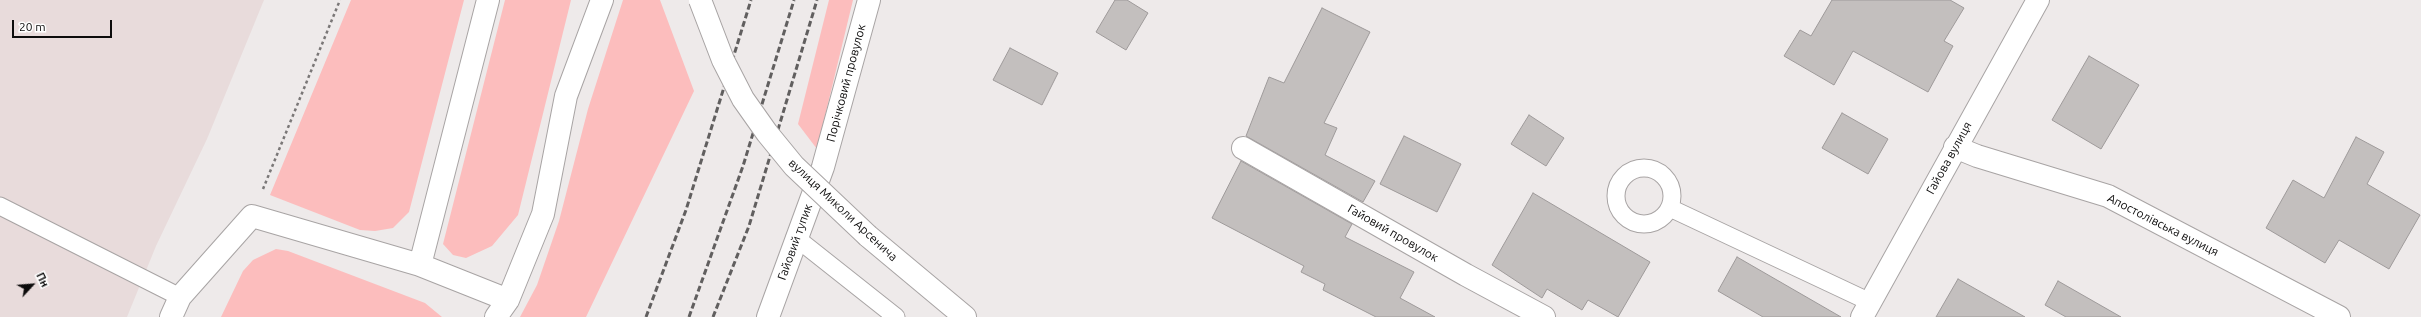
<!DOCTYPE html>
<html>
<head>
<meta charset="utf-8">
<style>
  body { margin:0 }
  #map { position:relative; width:2421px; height:317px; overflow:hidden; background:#eeeaea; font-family:Ubuntu,sans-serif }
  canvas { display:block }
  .north { position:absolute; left:12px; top:265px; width:40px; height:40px; -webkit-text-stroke:3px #fff; paint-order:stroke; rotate:64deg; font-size:11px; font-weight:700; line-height:16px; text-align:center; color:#0d0c0c }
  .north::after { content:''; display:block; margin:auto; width:14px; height:18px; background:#0d0c0c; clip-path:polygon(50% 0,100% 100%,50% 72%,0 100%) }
  .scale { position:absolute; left:12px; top:20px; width:100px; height:18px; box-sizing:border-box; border:2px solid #0d0c0c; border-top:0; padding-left:5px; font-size:12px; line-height:14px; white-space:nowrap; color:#0d0c0c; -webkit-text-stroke:3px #fff; paint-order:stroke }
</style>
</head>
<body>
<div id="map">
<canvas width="2421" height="317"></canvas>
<div class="north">Пн</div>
<div class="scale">20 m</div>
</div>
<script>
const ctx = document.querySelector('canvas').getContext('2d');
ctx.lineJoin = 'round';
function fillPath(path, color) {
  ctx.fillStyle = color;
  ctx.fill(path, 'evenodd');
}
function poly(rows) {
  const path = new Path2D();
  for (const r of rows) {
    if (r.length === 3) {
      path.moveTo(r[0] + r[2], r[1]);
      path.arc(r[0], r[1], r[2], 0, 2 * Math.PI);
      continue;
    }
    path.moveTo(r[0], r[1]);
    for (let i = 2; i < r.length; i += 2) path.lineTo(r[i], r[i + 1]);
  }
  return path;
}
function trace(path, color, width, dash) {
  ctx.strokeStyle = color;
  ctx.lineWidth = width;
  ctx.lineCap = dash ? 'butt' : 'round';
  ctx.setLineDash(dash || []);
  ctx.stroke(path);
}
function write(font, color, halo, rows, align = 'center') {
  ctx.font = font + ' Ubuntu,sans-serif';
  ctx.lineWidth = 3;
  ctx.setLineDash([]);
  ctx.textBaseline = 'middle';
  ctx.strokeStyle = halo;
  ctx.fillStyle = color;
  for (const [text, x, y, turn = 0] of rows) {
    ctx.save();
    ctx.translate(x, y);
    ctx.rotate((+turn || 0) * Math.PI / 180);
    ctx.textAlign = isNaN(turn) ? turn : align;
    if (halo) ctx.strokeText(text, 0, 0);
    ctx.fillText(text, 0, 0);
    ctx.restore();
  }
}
fillPath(poly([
  [0,0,264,0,207,139,156,246,127,317,0,317]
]), '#e8dbdb');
fillPath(poly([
  [351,0,464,0,409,212,393,228,375,231,360,230,270,195],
  [505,0,571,0,518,215,492,246,466,258,453,255,443,244],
  [623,0,660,0,694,91,586,317,520,317,537,285,559,221,588,109],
  [829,0,853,0,817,149,798,124],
  [276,249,288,251,425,303,442,317,221,317,243,271,253,260]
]), '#fcbdbd');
const building = poly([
  [1115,0,1127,0,1148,13,1126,50,1096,32,1115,0],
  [1832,0,1950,0,1964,8,1944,41,1953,46,1928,92,1853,51,1834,85,1784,56,1800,30,1811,36,1832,0],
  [1322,8,1370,32,1324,123,1337,128,1325,155,1375,181,1363,202,1246,136,1269,77,1284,83,1322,8],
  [1010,48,1058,73,1042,105,993,80,1010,48],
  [2089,56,2139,85,2101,149,2052,120,2089,56],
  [1842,113,1888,139,1868,174,1822,148,1842,113],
  [1529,115,1564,138,1546,166,1511,144,1529,115],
  [1404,136,1461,164,1437,212,1380,184,1404,136],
  [2356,137,2384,152,2367,184,2420,215,2389,269,2339,240,2325,263,2266,228,2293,180,2324,198,2356,137],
  [1241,161,1352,224,1345,237,1414,272,1400,298,1435,317,1376,317,1323,290,1325,284,1301,272,1304,266,1212,218,1241,161],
  [1533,193,1650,262,1618,317,1588,300,1582,310,1547,289,1542,298,1492,265,1533,193],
  [1737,257,1841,317,1763,317,1718,291,1737,257],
  [1958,279,2025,317,1936,317,1958,279],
  [2058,281,2121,317,2066,317,2045,305,2058,281]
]);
fillPath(building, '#c3bfbe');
trace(building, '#9e9a9a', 1);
const service = poly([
  [1644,196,28],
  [0,206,180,297],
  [1670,208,1870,302],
  [795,237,896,317]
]);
const minor = poly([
  [488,0,420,265,508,300],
  [1955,147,1977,156,2108,196,2339,317],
  [1243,148,1466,275,1544,317],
  [171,317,180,297,252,216,420,265],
  [496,317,508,300,543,214,566,96,602,0],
  [768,317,823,167,869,0]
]);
const secondary = poly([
  [1862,317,2038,0]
]);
const primary = poly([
  [868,236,965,317]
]);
trace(service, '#a8a4a4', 19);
trace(minor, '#a8a4a4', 24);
trace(secondary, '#a8a4a4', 24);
trace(primary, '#a8a4a4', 24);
trace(poly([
  [263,189,340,0]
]), '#7a7777', 2.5, [3, 3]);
trace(service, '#fff', 17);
trace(minor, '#fff', 22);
trace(secondary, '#fff', 22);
trace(primary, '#fff', 22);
trace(poly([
  [646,317,686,210,751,0],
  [689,317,743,166,794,0],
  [713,317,749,226,817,0]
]), '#615f5f', 3, [6, 3]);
const primaryBridge = poly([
  [700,0,723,60,743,99,767,133,794,166,868,236]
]);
trace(primaryBridge, '#a8a4a4', 24, []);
trace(primaryBridge, '#fff', 22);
write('12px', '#0d0c0c', '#fff', [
  ["Порічковий провулок",846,83,-75],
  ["Гайова вулиця",1949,158,-61],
  ["вулиця Миколи Арсенича",843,210,43],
  ["Апостолівська вулиця",2163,225,27],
  ["Гайовий провулок",1393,233,30],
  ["Гайовий тупик",795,242,-70]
]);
</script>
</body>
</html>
